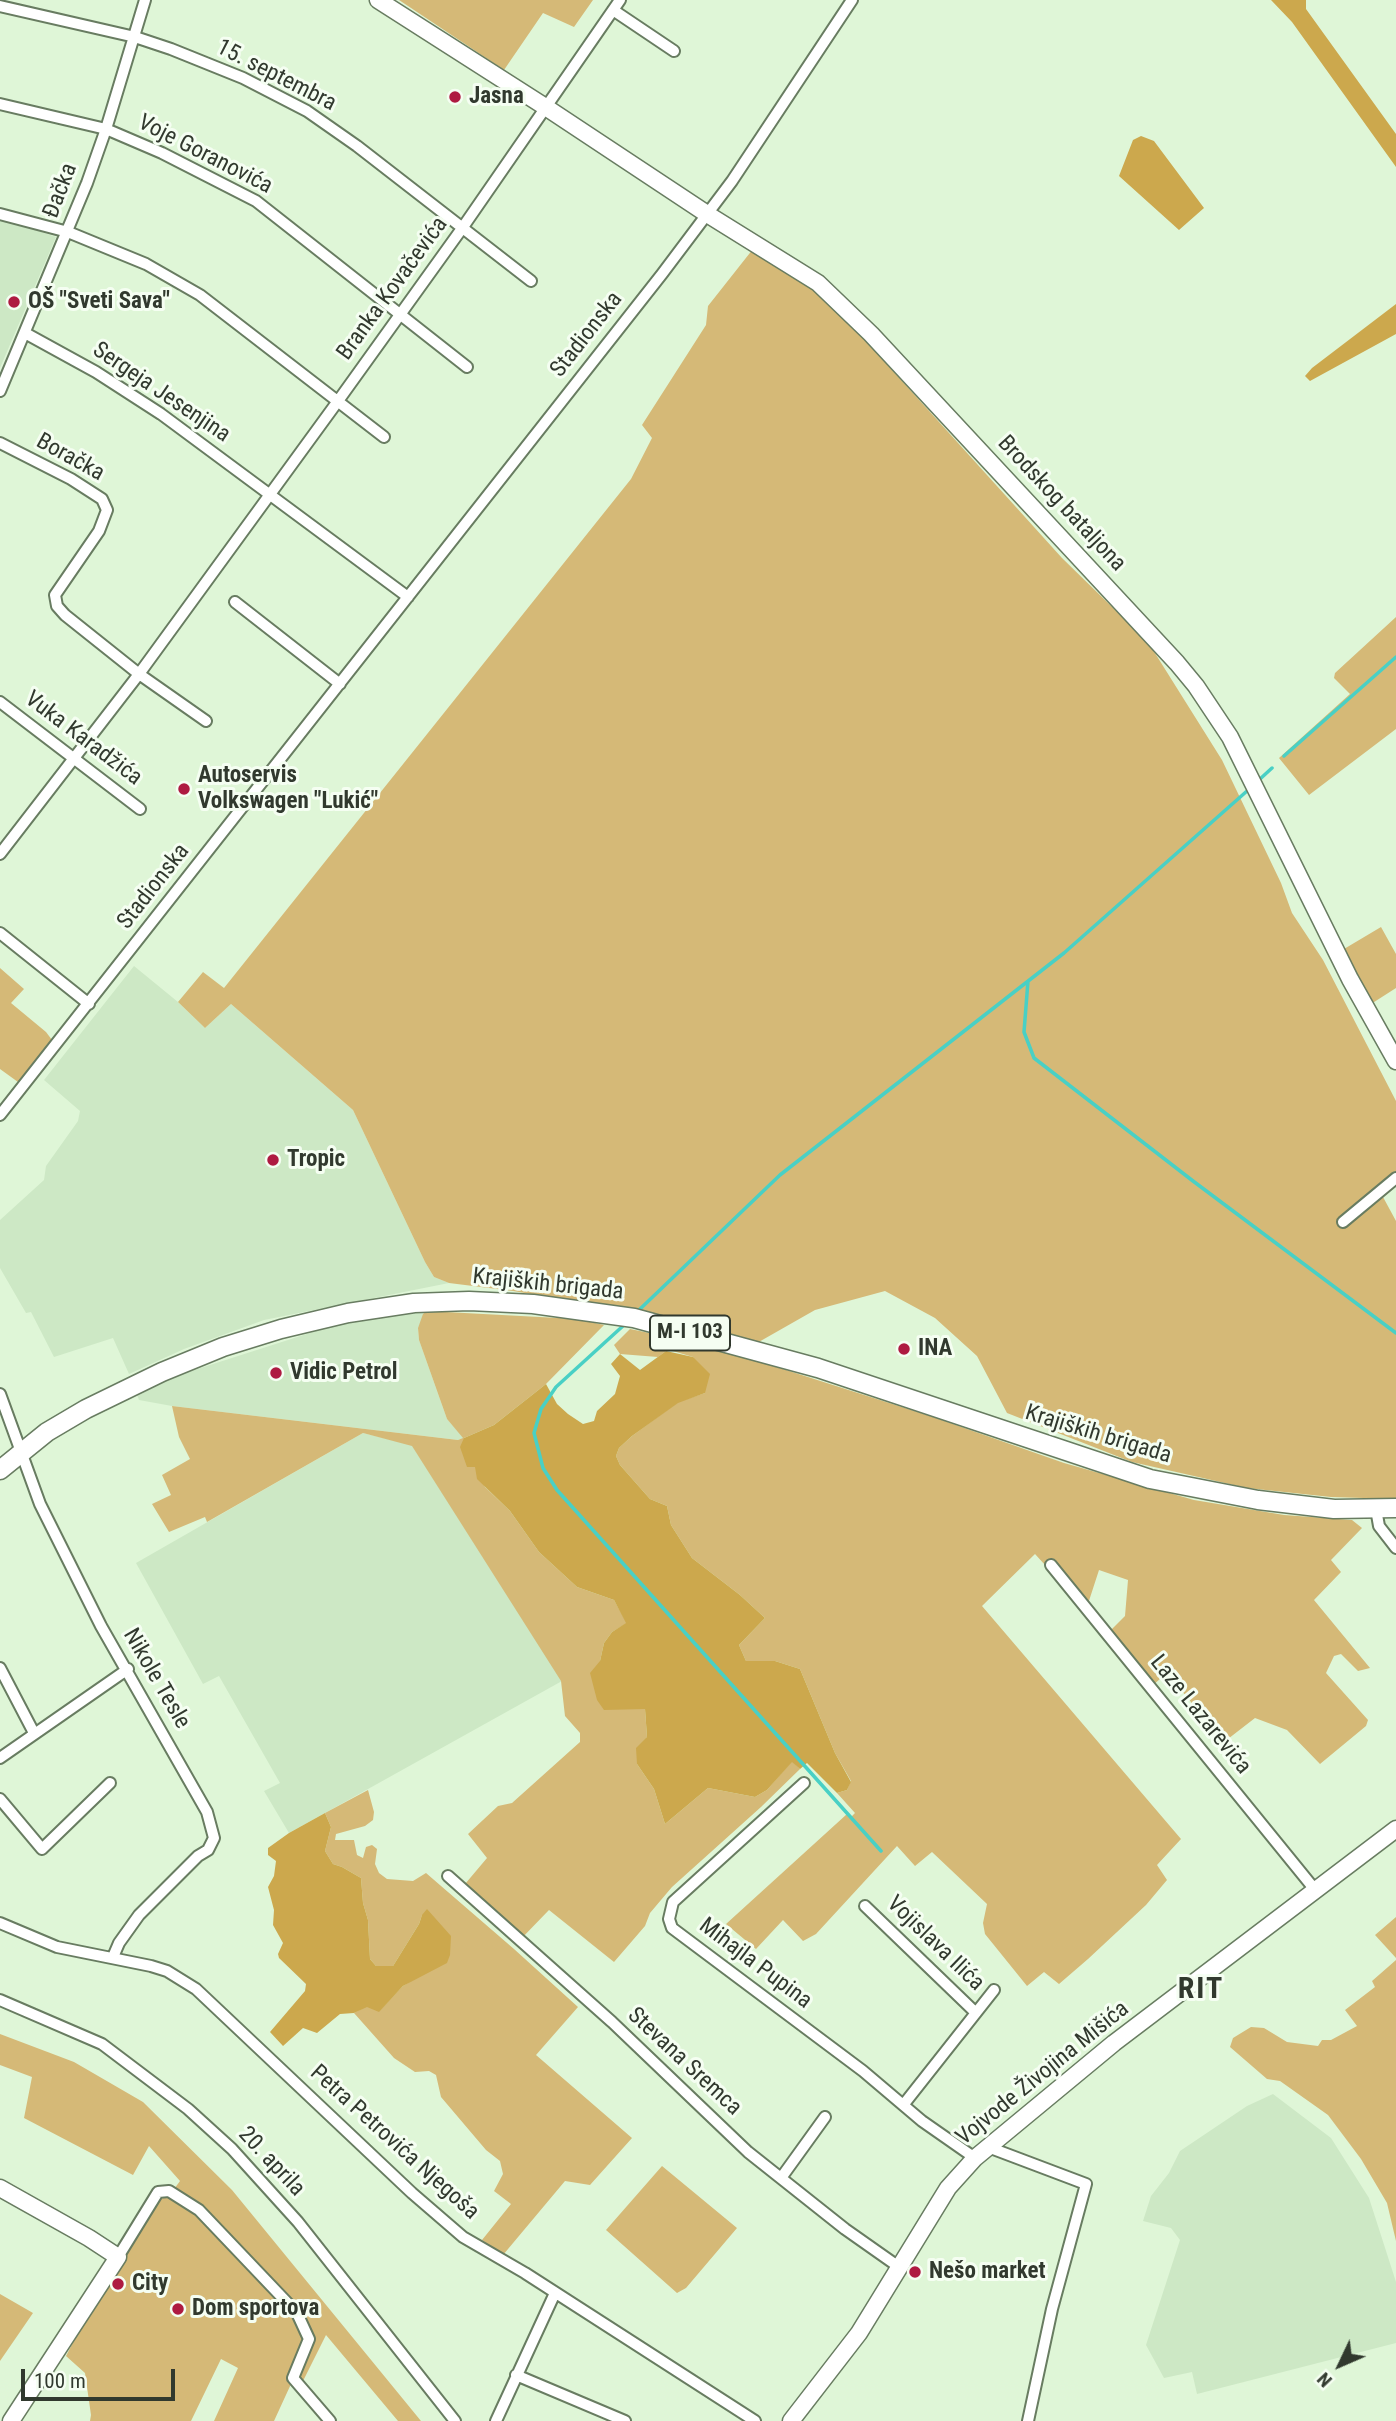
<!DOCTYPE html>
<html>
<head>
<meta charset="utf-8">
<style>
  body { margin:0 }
  #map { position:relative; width:1396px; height:2421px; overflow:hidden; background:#dff6d7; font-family:"Roboto Condensed",sans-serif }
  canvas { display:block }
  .north { position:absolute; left:1305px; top:2330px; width:70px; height:70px; -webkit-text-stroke:5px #f5fef2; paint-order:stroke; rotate:226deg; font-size:19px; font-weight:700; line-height:28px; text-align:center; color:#31392e }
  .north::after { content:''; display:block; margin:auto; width:24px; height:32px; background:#31392e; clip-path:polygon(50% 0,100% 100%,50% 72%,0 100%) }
  .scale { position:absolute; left:21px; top:2369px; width:154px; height:32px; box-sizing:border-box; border:4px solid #31392e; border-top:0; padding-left:9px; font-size:21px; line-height:24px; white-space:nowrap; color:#31392e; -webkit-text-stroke:5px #f5fef2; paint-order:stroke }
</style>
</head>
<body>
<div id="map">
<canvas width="1396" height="2421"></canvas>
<div class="north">N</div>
<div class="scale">100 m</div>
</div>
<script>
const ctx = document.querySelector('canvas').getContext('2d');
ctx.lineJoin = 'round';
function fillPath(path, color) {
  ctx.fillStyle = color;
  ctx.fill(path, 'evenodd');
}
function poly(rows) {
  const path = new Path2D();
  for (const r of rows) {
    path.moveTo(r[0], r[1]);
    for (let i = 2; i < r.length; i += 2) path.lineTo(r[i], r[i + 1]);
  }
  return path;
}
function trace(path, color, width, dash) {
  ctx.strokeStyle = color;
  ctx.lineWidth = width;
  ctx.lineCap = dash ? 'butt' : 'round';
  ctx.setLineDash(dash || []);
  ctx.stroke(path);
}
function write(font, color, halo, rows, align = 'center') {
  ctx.font = font + ' "Roboto Condensed",sans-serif';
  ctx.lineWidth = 6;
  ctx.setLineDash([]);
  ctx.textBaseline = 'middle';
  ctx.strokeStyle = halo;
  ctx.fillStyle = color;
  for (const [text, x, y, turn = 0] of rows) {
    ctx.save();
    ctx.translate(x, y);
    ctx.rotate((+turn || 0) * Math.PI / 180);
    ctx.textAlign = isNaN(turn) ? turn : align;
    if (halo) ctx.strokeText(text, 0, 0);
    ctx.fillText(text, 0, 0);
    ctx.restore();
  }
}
fillPath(poly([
  [0,218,56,237,0,368],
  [134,966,178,1002,205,1028,231,1004,353,1110,425,1262,434,1277,449,1283,264,1320,184,1349,129,1374,113,1338,54,1357,31,1312,26,1313,0,1268,0,1220,44,1180,46,1166,78,1121,80,1111,44,1080],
  [427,1311,418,1328,419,1340,447,1419,464,1438,458,1440,172,1406,139,1400,135,1389,338,1324],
  [363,1433,412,1445,562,1681,289,1833,264,1791,280,1783,219,1676,203,1684,136,1563],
  [1273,2094,1331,2138,1369,2198,1396,2282,1396,2343,1197,2394,1192,2372,1164,2378,1146,2345,1180,2240,1171,2228,1143,2221,1151,2196,1169,2173,1180,2151,1247,2106]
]), '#cde8c5');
fillPath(poly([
  [399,0,593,0,574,27,543,13,504,70],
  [753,249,827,298,1062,558,1148,642,1222,760,1281,883,1292,913,1323,960,1396,1101,1396,1186,1383,1197,1396,1221,1396,1499,1331,1497,1247,1488,1132,1462,1007,1413,977,1356,935,1318,885,1291,815,1310,757,1343,643,1313,513,1291,449,1283,434,1277,425,1262,353,1110,231,1004,205,1028,178,1002,203,972,224,988,631,479,652,438,642,425,706,325,708,306],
  [1396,617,1396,729,1309,795,1279,758,1350,694,1334,678,1335,673],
  [1381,927,1396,954,1396,988,1371,1004,1344,949],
  [0,968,24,989,11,1003,46,1032,52,1040,18,1082,0,1069],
  [427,1311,577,1319,604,1325,546,1384,494,1425,464,1438,485,1487,510,1511,539,1552,577,1587,614,1600,627,1623,612,1632,604,1643,600,1661,645,1709,647,1737,637,1764,654,1789,665,1824,708,1788,755,1797,767,1790,792,1761,800,1769,761,1807,672,1887,650,1913,645,1926,614,1962,549,1910,518,1942,460,1890,487,1858,468,1834,498,1806,512,1803,580,1742,580,1733,565,1716,561,1681,412,1446,363,1433,207,1522,205,1517,169,1532,152,1504,171,1495,162,1475,190,1459,179,1437,172,1406,458,1440,463,1438,447,1419,419,1340,418,1328,423,1314],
  [630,1329,688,1341,786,1370,933,1417,1064,1463,1194,1500,1284,1515,1352,1520,1362,1528,1331,1560,1341,1572,1314,1600,1370,1668,1358,1671,1341,1654,1334,1656,1326,1673,1368,1720,1366,1726,1320,1764,1287,1730,1255,1718,1224,1742,1167,1673,1153,1685,1106,1635,1125,1616,1128,1580,1099,1570,1086,1610,1035,1554,982,1606,1181,1839,1157,1865,1167,1880,1146,1905,1088,1959,1059,1984,1044,1972,1027,1986,985,1934,983,1923,987,1904,932,1852,915,1866,897,1846,816,1934,803,1941,783,1920,756,1949,726,1924,847,1814,850,1818,855,1813,837,1793,847,1790,851,1781,835,1753,800,1669,775,1661,746,1661,739,1645,765,1618,740,1595,692,1558,671,1525,667,1506,650,1499,620,1465,616,1456,619,1448,632,1436,678,1402,705,1393,693,1357,673,1351,666,1351,658,1357,620,1354,614,1345],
  [368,1790,374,1812,373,1820,365,1826,336,1834,335,1840,354,1840,357,1855,363,1858,366,1847,372,1845,377,1849,375,1864,379,1873,387,1879,413,1881,426,1873,514,1949,578,2007,536,2055,632,2138,590,2185,565,2181,503,2255,482,2240,511,2204,494,2191,503,2174,500,2161,486,2150,441,2097,436,2075,429,2071,415,2072,394,2058,354,2013,367,2006,379,2011,403,1986,416,1978,422,1915,419,1924,393,1966,376,1966,370,1959,368,1920,363,1903,361,1878,342,1867,333,1864,325,1851,331,1827,325,1813],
  [1396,1917,1396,1958,1375,1935],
  [1396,1960,1396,2241,1387,2203,1361,2159,1328,2115,1280,2081,1267,2079,1230,2047,1233,2038,1251,2027,1264,2028,1287,2042,1318,2046,1322,2040,1331,2040,1357,2026,1345,2010,1375,1987,1372,1981],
  [0,2034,74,2062,143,2102,232,2190,421,2421,398,2421,326,2335,299,2389,291,2384,274,2421,214,2421,238,2368,221,2359,191,2421,90,2421,91,2415,85,2373,66,2356,81,2327,158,2200,169,2196,180,2181,149,2146,133,2175,24,2118,32,2077,0,2065],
  [662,2166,737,2228,686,2288,677,2293,606,2230],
  [0,2294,33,2313,0,2361]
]), '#d5b977');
fillPath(poly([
  [1271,0,1306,0,1306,9,1396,134,1396,167,1292,22],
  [1141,136,1154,141,1204,208,1179,230,1119,176,1133,140],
  [1396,304,1396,334,1310,381,1305,376,1312,368],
  [666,1351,693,1357,710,1374,705,1393,678,1403,632,1436,619,1448,616,1456,620,1465,650,1499,667,1506,671,1525,692,1558,740,1595,765,1618,739,1645,746,1661,775,1661,800,1669,835,1753,851,1782,847,1790,837,1793,807,1763,800,1769,792,1762,767,1790,755,1797,708,1788,665,1824,654,1789,637,1764,636,1748,647,1737,645,1709,604,1710,597,1700,590,1673,600,1661,604,1643,612,1632,626,1623,614,1600,577,1587,539,1552,510,1511,477,1479,475,1467,467,1467,460,1447,464,1438,494,1425,546,1384,557,1404,568,1414,583,1424,594,1421,597,1411,615,1394,620,1376,611,1364,620,1354,640,1370],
  [325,1813,331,1827,325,1851,333,1864,342,1867,361,1878,363,1903,368,1920,370,1959,376,1966,393,1966,419,1924,422,1915,427,1909,451,1936,450,1955,447,1963,403,1986,379,2012,367,2007,354,2013,340,2014,317,2033,303,2028,283,2046,270,2032,305,1991,306,1984,279,1958,278,1954,283,1943,273,1925,274,1910,268,1887,274,1876,276,1861,268,1855,268,1848,289,1833]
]), '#cca84d');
trace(poly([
  [1284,756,1396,657],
  [1260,779,1272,768],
  [1028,981,1024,1032,1034,1058,1193,1181,1396,1333],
  [639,1310,780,1175,1064,953,1247,791],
  [624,1325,556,1387,541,1409,534,1433,543,1468,557,1490,881,1851]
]), '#49d0c5', 3.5);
const street = poly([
  [0,6,135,37,171,49,243,78,307,111,357,146,531,281],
  [613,10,674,51],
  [0,104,106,129,162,153,256,201,467,367],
  [0,214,68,232,146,264,200,295,384,437],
  [25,333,96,372,161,414,408,597],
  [0,391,87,183,106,129,145,0],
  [0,443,71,479,102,499,107,510,99,531,55,595,57,606,65,615,139,674,206,721],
  [235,602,340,684],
  [0,702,140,809],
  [0,854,139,674,338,401,463,227,620,0],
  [0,933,89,1004],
  [0,1115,662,274,732,181,852,0],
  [1343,1222,1396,1178],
  [0,1394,40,1504,101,1626,207,1812,214,1838,208,1850,198,1856,139,1915,119,1943,113,1957],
  [1376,1509,1379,1526,1396,1548],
  [1051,1565,1316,1891],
  [0,1668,34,1733],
  [0,1758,128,1669],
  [804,1783,673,1902,669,1919,672,1928,863,2071,922,2121,975,2158],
  [0,1799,42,1849,110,1783],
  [448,1876,612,2022,748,2152,845,2229,899,2267],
  [865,1906,975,2012],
  [0,1923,57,1947,151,1966,167,1971,196,1989,412,2193,463,2237,525,2273,755,2421],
  [0,2000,102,2044,188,2109,232,2149,298,2222,455,2421],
  [904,2104,994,1990],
  [988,2147,1086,2184,1052,2309,1028,2421],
  [781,2178,825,2117],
  [118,2257,158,2192,169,2191,199,2210,297,2313,309,2339,293,2378,330,2421],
  [516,2375,625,2421],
  [496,2421,555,2293]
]);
const secondary = poly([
  [378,0,547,108,707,214,818,283,871,334,1177,663,1196,686,1230,737,1350,979,1396,1061],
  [0,2188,89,2238,118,2257,11,2421],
  [791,2421,859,2333,948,2188,975,2158,1114,2043,1396,1829]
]);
const primary = poly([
  [0,1470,47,1432,86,1409,162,1372,223,1347,281,1329,348,1313,414,1303,469,1301,533,1304,634,1318,818,1368,1150,1479,1258,1500,1334,1509,1396,1508]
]);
trace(street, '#687c61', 14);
trace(secondary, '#687c61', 19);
trace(primary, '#687c61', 21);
trace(street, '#fff', 10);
trace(secondary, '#fff', 16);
trace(primary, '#fff', 18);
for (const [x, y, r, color] of [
  [455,97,7,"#ae1a41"],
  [14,302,7,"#ae1a41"],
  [184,789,7,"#ae1a41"],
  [273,1160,7,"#ae1a41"],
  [904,1349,7,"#ae1a41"],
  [276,1373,7,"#ae1a41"],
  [915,2272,7,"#ae1a41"],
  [118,2284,7,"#ae1a41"],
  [178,2309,7,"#ae1a41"]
]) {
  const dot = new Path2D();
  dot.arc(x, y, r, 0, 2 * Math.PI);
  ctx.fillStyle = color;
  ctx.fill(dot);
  trace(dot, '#f5fef2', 2.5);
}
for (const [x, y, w] of [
  [690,1333,80]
]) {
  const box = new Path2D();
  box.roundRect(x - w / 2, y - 17.5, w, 35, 5);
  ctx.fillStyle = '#f5fef2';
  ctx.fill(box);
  trace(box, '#31392e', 2);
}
write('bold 21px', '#31392e', null, [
  ["M-I 103",690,1333]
]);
write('23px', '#31392e', '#f5fef2', [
  ["15. septembra",276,76,27],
  ["Voje Goranovića",205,155,27],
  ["Đačka",61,191,-69],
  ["Branka Kovačevića",393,289,-54],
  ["Stadionska",587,335,-52],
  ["Sergeja Jesenjina",161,393,34],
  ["Boračka",70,458,29],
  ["Brodskog bataljona",1061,504,47],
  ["Vuka Karadžića",83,739,37],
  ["Stadionska",154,887,-52],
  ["Krajiških brigada",548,1285,6],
  ["Krajiških brigada",1098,1435,17],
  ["Nikole Tesle",156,1679,60],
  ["Laze Lazarevića",1200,1715,51],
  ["Vojislava Ilića",935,1944,44],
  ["Mihajla Pupina",755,1964,37],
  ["Stevana Sremca",684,2062,43],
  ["Vojvode Živojina Mišića",1043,2074,-39],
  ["Petra Petrovića Njegoša",394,2143,42],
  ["20. aprila",271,2162,47]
]);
write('bold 23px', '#31392e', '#f5fef2', [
  ["Jasna",469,97],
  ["OŠ \"Sveti Sava\"",28,302],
  ["Autoservis",198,776],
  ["Volkswagen \"Lukić\"",198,802],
  ["Tropic",287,1160],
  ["INA",918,1349],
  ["Vidic Petrol",290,1373],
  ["Nešo market",929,2272],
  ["City",132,2284],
  ["Dom sportova",192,2309]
], 'left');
ctx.letterSpacing = '2px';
write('bold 30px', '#31392e', '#f5fef2', [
  ["RIT",1201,1990]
]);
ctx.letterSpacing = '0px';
</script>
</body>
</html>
